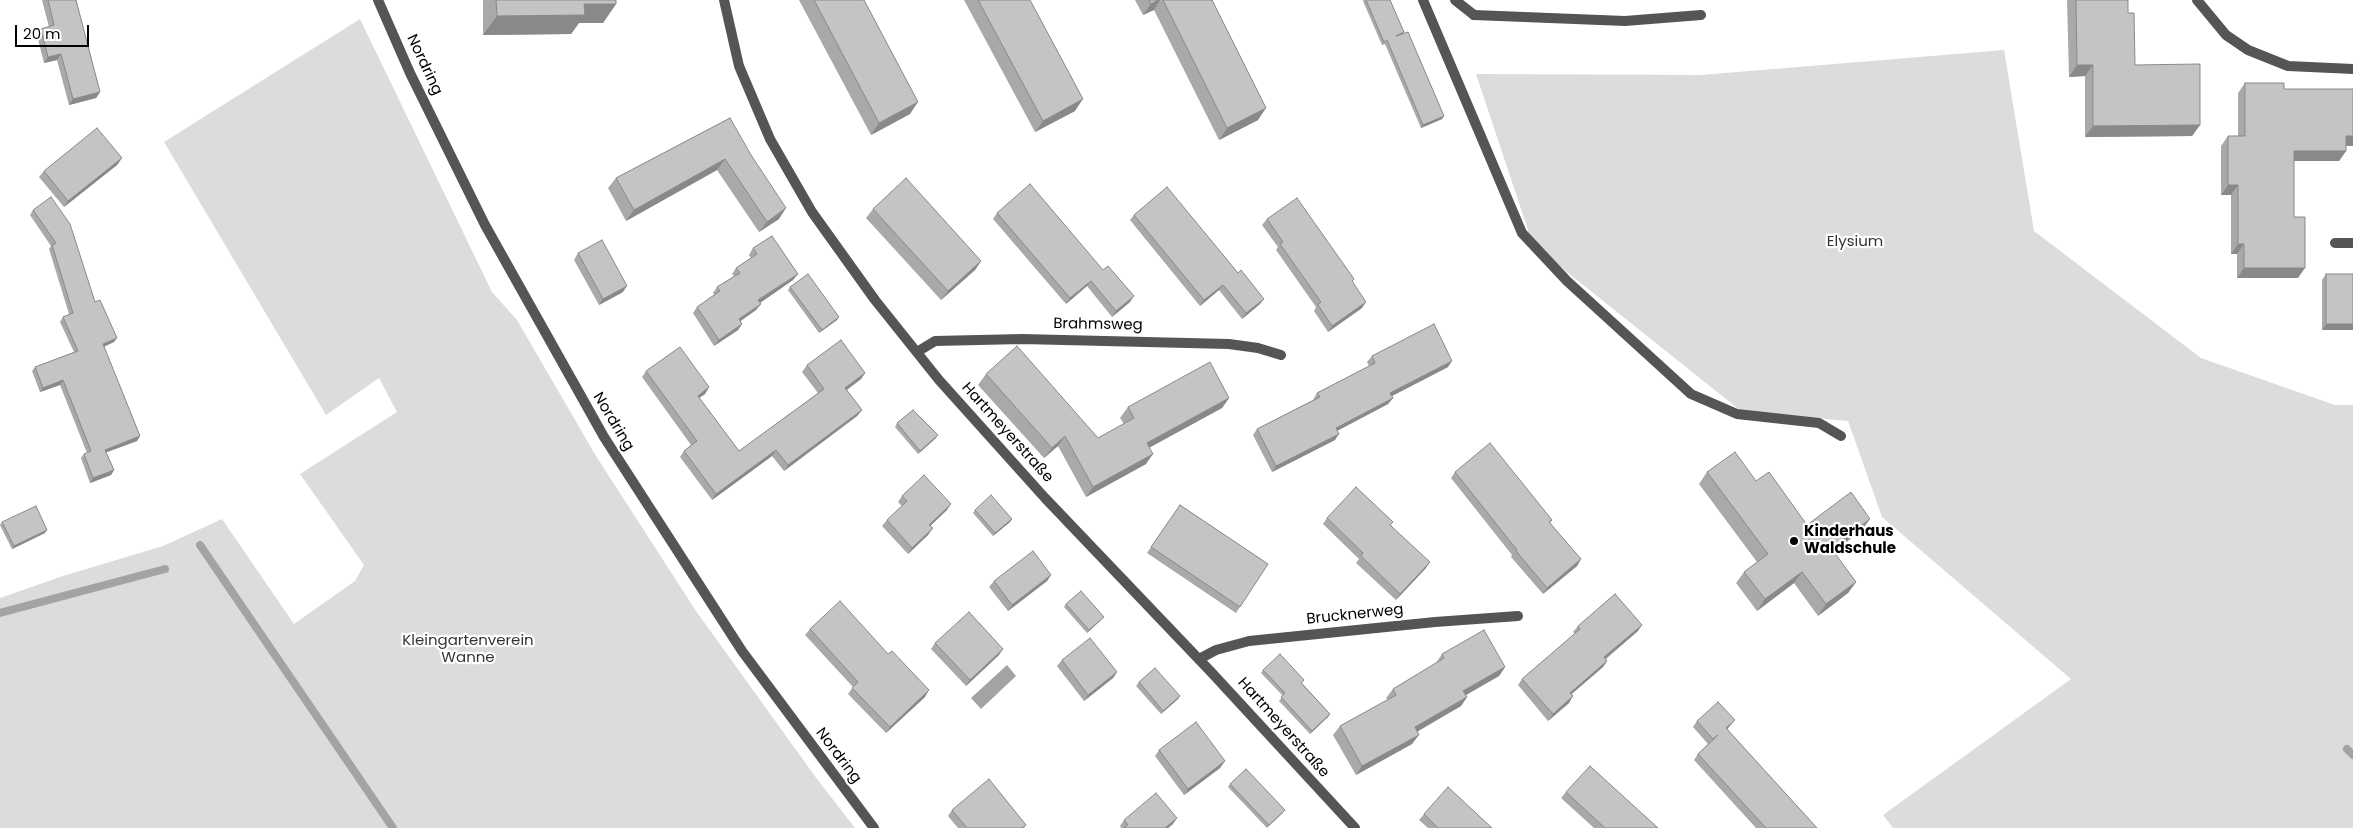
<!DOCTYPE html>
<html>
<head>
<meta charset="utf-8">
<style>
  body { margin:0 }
  #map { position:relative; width:2353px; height:828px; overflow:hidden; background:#fff; font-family:Poppins,sans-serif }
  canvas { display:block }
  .scale { position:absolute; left:15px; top:25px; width:74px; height:22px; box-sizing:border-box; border:2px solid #000; border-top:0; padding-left:6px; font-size:15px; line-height:18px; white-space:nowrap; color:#000; -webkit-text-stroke:4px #fff; paint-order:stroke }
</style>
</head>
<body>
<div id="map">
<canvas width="2353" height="828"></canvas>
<div class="scale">20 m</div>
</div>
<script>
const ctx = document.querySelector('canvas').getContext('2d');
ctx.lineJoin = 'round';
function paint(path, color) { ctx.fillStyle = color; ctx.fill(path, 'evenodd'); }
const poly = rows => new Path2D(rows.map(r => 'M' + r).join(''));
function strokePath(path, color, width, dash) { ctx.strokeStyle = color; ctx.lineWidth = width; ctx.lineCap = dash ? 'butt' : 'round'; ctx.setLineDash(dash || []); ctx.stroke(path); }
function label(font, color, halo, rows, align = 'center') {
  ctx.font = font + ' Poppins,sans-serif'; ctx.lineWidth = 4.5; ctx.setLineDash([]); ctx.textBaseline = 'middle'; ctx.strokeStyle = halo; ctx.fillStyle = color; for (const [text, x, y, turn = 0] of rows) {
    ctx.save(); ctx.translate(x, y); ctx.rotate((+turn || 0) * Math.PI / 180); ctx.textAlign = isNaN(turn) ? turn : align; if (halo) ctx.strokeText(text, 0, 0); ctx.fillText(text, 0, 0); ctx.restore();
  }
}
paint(poly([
  [360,19,492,292,517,320,596,456,696,611,817,779,855,828,0,828,0,598,63,576,163,546,222,519,294,624,355,581,364,565,300,474,397,412,379,378,326,415,164,142],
  [2004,50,2034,231,2201,358,2335,405,2353,405,2353,828,1893,828,1883,815,2071,679,1882,517,1848,421,1741,411,1533,245,1476,74,1701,75]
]), '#dcdcdc');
paint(poly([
  [1007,665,1016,676,981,709,971,698]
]), '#a3a3a3');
strokePath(poly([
  [200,545,393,828],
  [0,613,165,569],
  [2347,749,2353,755]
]), '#a3a3a3', 8);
strokePath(poly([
  [1423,0,1522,233,1567,281,1691,394,1737,414,1819,423,1841,436],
  [1474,15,1625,21,1701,15]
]), '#555', 10);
strokePath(poly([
  [724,0,739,66,770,139,812,212,875,300,939,380,1045,498,1212,673,1355,828],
  [1455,0,1474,15],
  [2197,0,2226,35,2248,50,2288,66,2353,69],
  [2335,243,2353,243],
  [917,352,935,341,1022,339,1229,344,1258,348,1281,355],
  [1199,659,1216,650,1249,641,1435,622,1518,616]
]), '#555', 10);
strokePath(poly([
  [378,0,410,73,485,225,604,437,742,651,874,828]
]), '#555', 10);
paint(poly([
  [42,0,76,0,100,92,96,98,69,105,57,60,44,63,37,35,41,29,49,27],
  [483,0,616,0,616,4,603,23,579,23,571,34,483,35],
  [799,0,864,0,910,114,871,135],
  [964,0,1030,0,1075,111,1035,132],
  [1135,0,1212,0,1258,120,1219,140,1154,10,1143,15],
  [1364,0,1390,0,1403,33,1444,116,1442,119,1421,128,1385,44,1382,45,1363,1],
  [2067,0,2128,0,2128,13,2135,65,2200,125,2192,136,2085,137,2085,76,2069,77],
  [2245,83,2284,89,2353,146,2346,146,2346,151,2339,161,2294,161,2294,217,2298,278,2237,278,2237,254,2231,254,2231,195,2221,195,2221,146,2228,136,2238,136,2238,93],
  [730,118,779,219,759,232,717,170,626,221,608,188,616,178],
  [122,158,117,165,64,207,39,177,44,171],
  [51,197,95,302,114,342,104,347,140,436,137,441,106,452,114,470,111,475,90,483,81,458,84,454,87,453,60,385,40,392,32,371,35,367,74,352,60,322,63,317,69,314,49,249,51,246,30,215,33,210],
  [873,209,981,261,975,270,941,300,866,218],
  [997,213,1130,302,1112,317,1087,286,1066,304,993,219],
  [1134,215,1260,304,1242,319,1219,290,1200,306,1130,220],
  [1267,219,1352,282,1362,308,1328,332,1314,311,1316,307,1276,250,1278,247,1262,225],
  [753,248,793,280,760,303,756,310,740,321,742,324,738,330,714,346,693,313,697,307,714,295,713,293,717,287,734,276,732,274,736,268,751,258,749,255],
  [578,253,623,292,599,305,574,260],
  [2326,274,2353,330,2322,330,2322,280],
  [790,287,837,320,819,333,788,290],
  [1372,356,1448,367,1392,396,1393,398,1388,404,1337,431,1335,440,1272,472,1253,435,1257,429,1313,400,1317,393,1369,366,1367,362],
  [807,365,865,373,861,379,847,390,862,410,857,416,784,471,772,456,712,500,680,457,684,451,691,445,642,377,646,371,709,387,705,394,699,398,739,451,818,393,802,372],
  [986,374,1098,438,1124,424,1120,418,1128,407,1229,398,1222,408,1149,448,1146,464,1086,497,1058,446,1044,458,978,385],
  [897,423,936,438,918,454,895,427],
  [1455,472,1552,520,1550,523,1581,559,1577,566,1543,594,1511,557,1512,555,1451,478],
  [1707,472,1756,481,1807,525,1862,530,1833,552,1856,582,1848,593,1818,616,1794,583,1757,611,1736,583,1744,572,1757,562,1699,484],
  [902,496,947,510,930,526,928,535,908,554,882,526,887,520,902,506,898,502],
  [1180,505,1268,564,1236,613,1147,553],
  [975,510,1012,519,1010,522,993,536,973,513],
  [1327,518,1391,525,1426,568,1396,600,1356,563,1359,559,1323,524],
  [2,522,45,533,12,549,0,525],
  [1051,575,1047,581,1008,611,989,587,994,581],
  [1066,604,1101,620,1087,633,1064,607],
  [1578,626,1638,631,1606,659,1607,661,1603,667,1571,694,1569,703,1548,721,1518,685,1522,679,1575,634,1573,632],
  [810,629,925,697,886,733,848,694,853,687,805,635],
  [935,643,999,655,966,686,931,649],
  [1442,654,1505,667,1499,676,1466,695,1467,697,1461,706,1417,732,1412,744,1356,775,1333,735,1340,726,1388,700,1386,698,1393,689,1436,663],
  [1062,660,1117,672,1113,678,1084,701,1057,666],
  [1263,670,1302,683,1330,714,1328,717,1310,734,1279,701,1283,696,1261,673],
  [1139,682,1180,696,1178,699,1161,714,1136,686],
  [1697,721,1730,726,1727,729,1817,828,1756,828,1694,760,1698,754,1708,744,1693,727],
  [1159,750,1225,761,1220,768,1184,795,1155,756],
  [1230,784,1283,813,1267,828,1228,787],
  [1566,792,1658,828,1594,828,1561,798],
  [952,810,1026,825,1024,828,958,828,948,816],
  [1424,814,1492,828,1428,828,1419,820],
  [1124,820,1173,824,1168,828,1121,828,1120,826]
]), '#a9a9a9');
paint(poly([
  [1158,0,1160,0,1154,10,1143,15,1151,4],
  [584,4,616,4,603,23,579,23,571,34,483,35,497,16],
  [61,54,57,60,44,63,48,57],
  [2077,65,2093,65,2085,76,2069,77],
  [100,92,96,98,69,105,73,99],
  [1083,99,1075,111,1035,132,1043,121],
  [918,102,910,114,871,135,879,123],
  [1266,108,1258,120,1219,140,1227,128],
  [1444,116,1442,119,1421,128,1423,125],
  [2200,125,2192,136,2085,137,2093,126],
  [2346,136,2353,136,2353,146,2339,146],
  [2294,151,2346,151,2339,161,2287,161],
  [122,158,117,165,64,207,68,201],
  [725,159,717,170,626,221,634,210],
  [2228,185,2238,185,2231,195,2221,195],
  [786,208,779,219,759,232,767,222],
  [2238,244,2244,244,2237,254,2231,254],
  [981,261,975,270,941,300,948,291],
  [2244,268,2305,268,2298,278,2237,278],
  [798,274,793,280,754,307,758,300],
  [1091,281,1087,286,1066,304,1070,298],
  [1223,285,1219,290,1200,306,1204,300],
  [627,286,623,292,599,305,603,299],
  [1134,296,1130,302,1112,317,1116,311],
  [1264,299,1260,304,1242,319,1246,313],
  [1366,302,1362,308,1328,332,1332,326],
  [761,304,756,310,735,325,739,319],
  [839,317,837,320,819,333,822,330],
  [742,324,738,330,714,346,719,340],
  [2326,324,2353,324,2353,330,2322,330],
  [117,338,114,342,100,348,103,344],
  [1452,361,1448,367,1386,399,1390,393],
  [865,373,861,379,841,394,845,388],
  [63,380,60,385,40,392,43,388],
  [709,387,705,394,693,402,698,396],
  [1229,398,1222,408,1139,453,1147,443],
  [1393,398,1388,404,1331,434,1336,428],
  [862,410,857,416,784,471,788,465],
  [1339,434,1335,440,1272,472,1276,466],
  [938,435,936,438,918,454,920,451],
  [140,436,137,441,102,454,105,450],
  [1065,436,1058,446,1044,458,1052,448],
  [776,450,772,456,712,500,716,494],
  [1153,454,1146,464,1086,497,1093,487],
  [114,470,111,475,90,483,93,478],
  [951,504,947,510,925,531,929,525],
  [1012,519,1010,522,993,536,995,533],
  [1870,519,1862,530,1822,560,1831,548],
  [933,528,928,535,908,554,912,548],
  [47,530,45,533,12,549,14,546],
  [1581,559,1577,566,1543,594,1547,588],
  [1430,562,1426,568,1396,600,1400,594],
  [1802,572,1794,583,1757,611,1765,599],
  [1051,575,1047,581,1008,611,1012,605],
  [1856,582,1848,593,1818,616,1826,604],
  [1104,617,1101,620,1087,633,1089,630],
  [1642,625,1638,631,1600,663,1604,657],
  [1003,649,999,655,966,686,970,680],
  [1607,661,1603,667,1566,699,1570,693],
  [1505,667,1499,676,1457,700,1463,691],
  [1117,672,1113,678,1084,701,1088,695],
  [929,690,925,697,886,733,890,727],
  [1180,696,1178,699,1161,714,1163,711],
  [1573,696,1569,703,1548,721,1553,714],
  [1467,697,1461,706,1409,736,1415,727],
  [1330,714,1328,717,1310,734,1312,731],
  [1735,720,1730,726,1722,734,1726,728],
  [1419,735,1412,744,1356,775,1362,766],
  [1225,761,1220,768,1184,795,1188,789],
  [1177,818,1173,824,1168,828,1165,828]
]), '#898989');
const building = poly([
  [48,0,76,0,100,92,73,99,61,54,48,57,41,29,54,25,48,0],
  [496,0,616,0,616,4,584,4,585,15,497,16,496,0],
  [814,0,864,0,918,102,879,123,814,0],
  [978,0,1030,0,1083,99,1043,121,978,0],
  [1149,0,1158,0,1151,4,1149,0],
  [1163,0,1212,0,1266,108,1227,128,1163,0],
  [1366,0,1390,0,1404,32,1396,36,1408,32,1444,116,1423,125,1387,40,1384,42,1366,0],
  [2076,0,2128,0,2128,13,2134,13,2135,65,2200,64,2200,125,2093,126,2093,65,2077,65,2076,0],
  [2245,83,2284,83,2284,89,2353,89,2353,136,2346,136,2346,151,2294,151,2294,217,2305,217,2305,268,2244,268,2244,244,2238,244,2238,185,2228,185,2228,136,2245,136,2245,83],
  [730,118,751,155,786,208,767,222,725,159,634,210,616,178,730,118],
  [97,128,122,158,68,201,44,171,97,128],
  [906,178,981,261,948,291,873,209,906,178],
  [1030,184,1103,270,1108,266,1134,296,1116,311,1091,281,1070,298,997,213,1030,184],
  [1167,187,1238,273,1241,270,1264,299,1246,313,1223,285,1204,300,1134,215,1167,187],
  [51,197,70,224,95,302,100,300,117,338,103,344,140,436,105,450,114,470,93,478,84,454,91,451,63,380,43,388,35,367,78,351,63,317,73,313,52,245,56,243,33,210,51,197],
  [1297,198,1354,279,1352,281,1366,302,1332,326,1318,305,1321,302,1280,244,1283,242,1267,219,1297,198],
  [772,236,798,274,758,300,761,304,739,319,742,324,719,340,697,307,720,291,717,287,740,273,736,268,757,254,753,248,772,236],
  [602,240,627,286,603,299,578,253,602,240],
  [808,274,839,317,822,330,790,287,808,274],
  [2326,274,2353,274,2353,324,2326,324,2326,274],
  [1434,324,1452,361,1390,393,1393,398,1336,428,1339,434,1276,466,1257,429,1320,397,1317,393,1375,363,1372,356,1434,324],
  [841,340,865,373,845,388,862,410,788,465,776,450,716,494,684,451,697,441,646,371,680,347,709,387,698,396,739,451,824,389,807,365,841,340],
  [1017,346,1098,438,1134,418,1128,407,1210,362,1229,398,1147,443,1153,454,1093,487,1065,436,1052,448,986,374,1017,346],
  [913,410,938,435,920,451,897,423,913,410],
  [1490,443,1552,520,1549,522,1581,559,1547,588,1516,551,1517,550,1455,472,1490,443],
  [1735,452,1756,481,1769,472,1807,525,1851,492,1870,519,1831,548,1856,582,1826,604,1802,572,1765,599,1744,572,1768,554,1707,472,1735,452],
  [924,475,951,504,929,525,933,528,912,548,887,520,907,501,902,496,924,475],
  [1356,487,1393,522,1390,525,1430,562,1400,594,1361,556,1363,553,1327,518,1356,487],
  [991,495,1012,519,995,533,975,510,991,495],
  [1180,505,1268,564,1240,607,1151,547,1180,505],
  [36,506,47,530,14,546,2,522,36,506],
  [1033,551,1051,575,1012,605,994,581,1033,551],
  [1081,591,1104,617,1089,630,1066,604,1081,591],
  [1615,594,1642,625,1604,657,1607,661,1570,693,1573,696,1553,714,1522,679,1580,629,1578,626,1615,594],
  [840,601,888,654,892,651,929,690,890,727,852,688,858,682,810,629,840,601],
  [969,612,1003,649,970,680,935,643,969,612],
  [1484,630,1505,667,1463,691,1467,697,1415,727,1419,735,1362,766,1340,726,1396,695,1393,689,1444,658,1442,654,1484,630],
  [1090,638,1117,672,1088,695,1062,660,1090,638],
  [1280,654,1304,680,1301,683,1330,714,1312,731,1281,697,1285,693,1263,670,1280,654],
  [1155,668,1180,696,1163,711,1139,682,1155,668],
  [1718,702,1735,720,1726,728,1817,828,1766,828,1698,754,1718,735,1713,739,1697,721,1718,702],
  [1196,722,1225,761,1188,789,1159,750,1196,722],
  [1590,766,1658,828,1605,828,1566,792,1590,766],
  [1246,769,1285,810,1269,825,1230,784,1246,769],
  [989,779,1026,825,1022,828,967,828,952,810,989,779],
  [1448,787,1492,828,1438,828,1424,814,1448,787],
  [1156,793,1177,818,1165,828,1124,828,1128,825,1124,820,1156,793]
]);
paint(building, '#c4c4c4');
strokePath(building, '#898989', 1);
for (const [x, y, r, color] of [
  [1794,541,5,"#000"]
]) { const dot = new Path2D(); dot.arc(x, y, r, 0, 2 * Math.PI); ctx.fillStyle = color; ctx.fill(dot); strokePath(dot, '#fff', 2); }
label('15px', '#000', '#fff', [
  ["Nordring",424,65,65],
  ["Brahmsweg",1098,325,1],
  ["Nordring",613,422,59],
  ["Hartmeyerstraße",1007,433,48],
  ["Brucknerweg",1355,615,-6],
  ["Hartmeyerstraße",1283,728,48],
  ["Nordring",838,756,53]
]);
label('15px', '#333', '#fff', [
  ["Elysium",1855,242],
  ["Kleingartenverein",468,641],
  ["Wanne",468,658]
]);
label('bold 15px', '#000', '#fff', [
  ["Kinderhaus",1804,532],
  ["Waldschule",1804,549]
], 'left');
</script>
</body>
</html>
